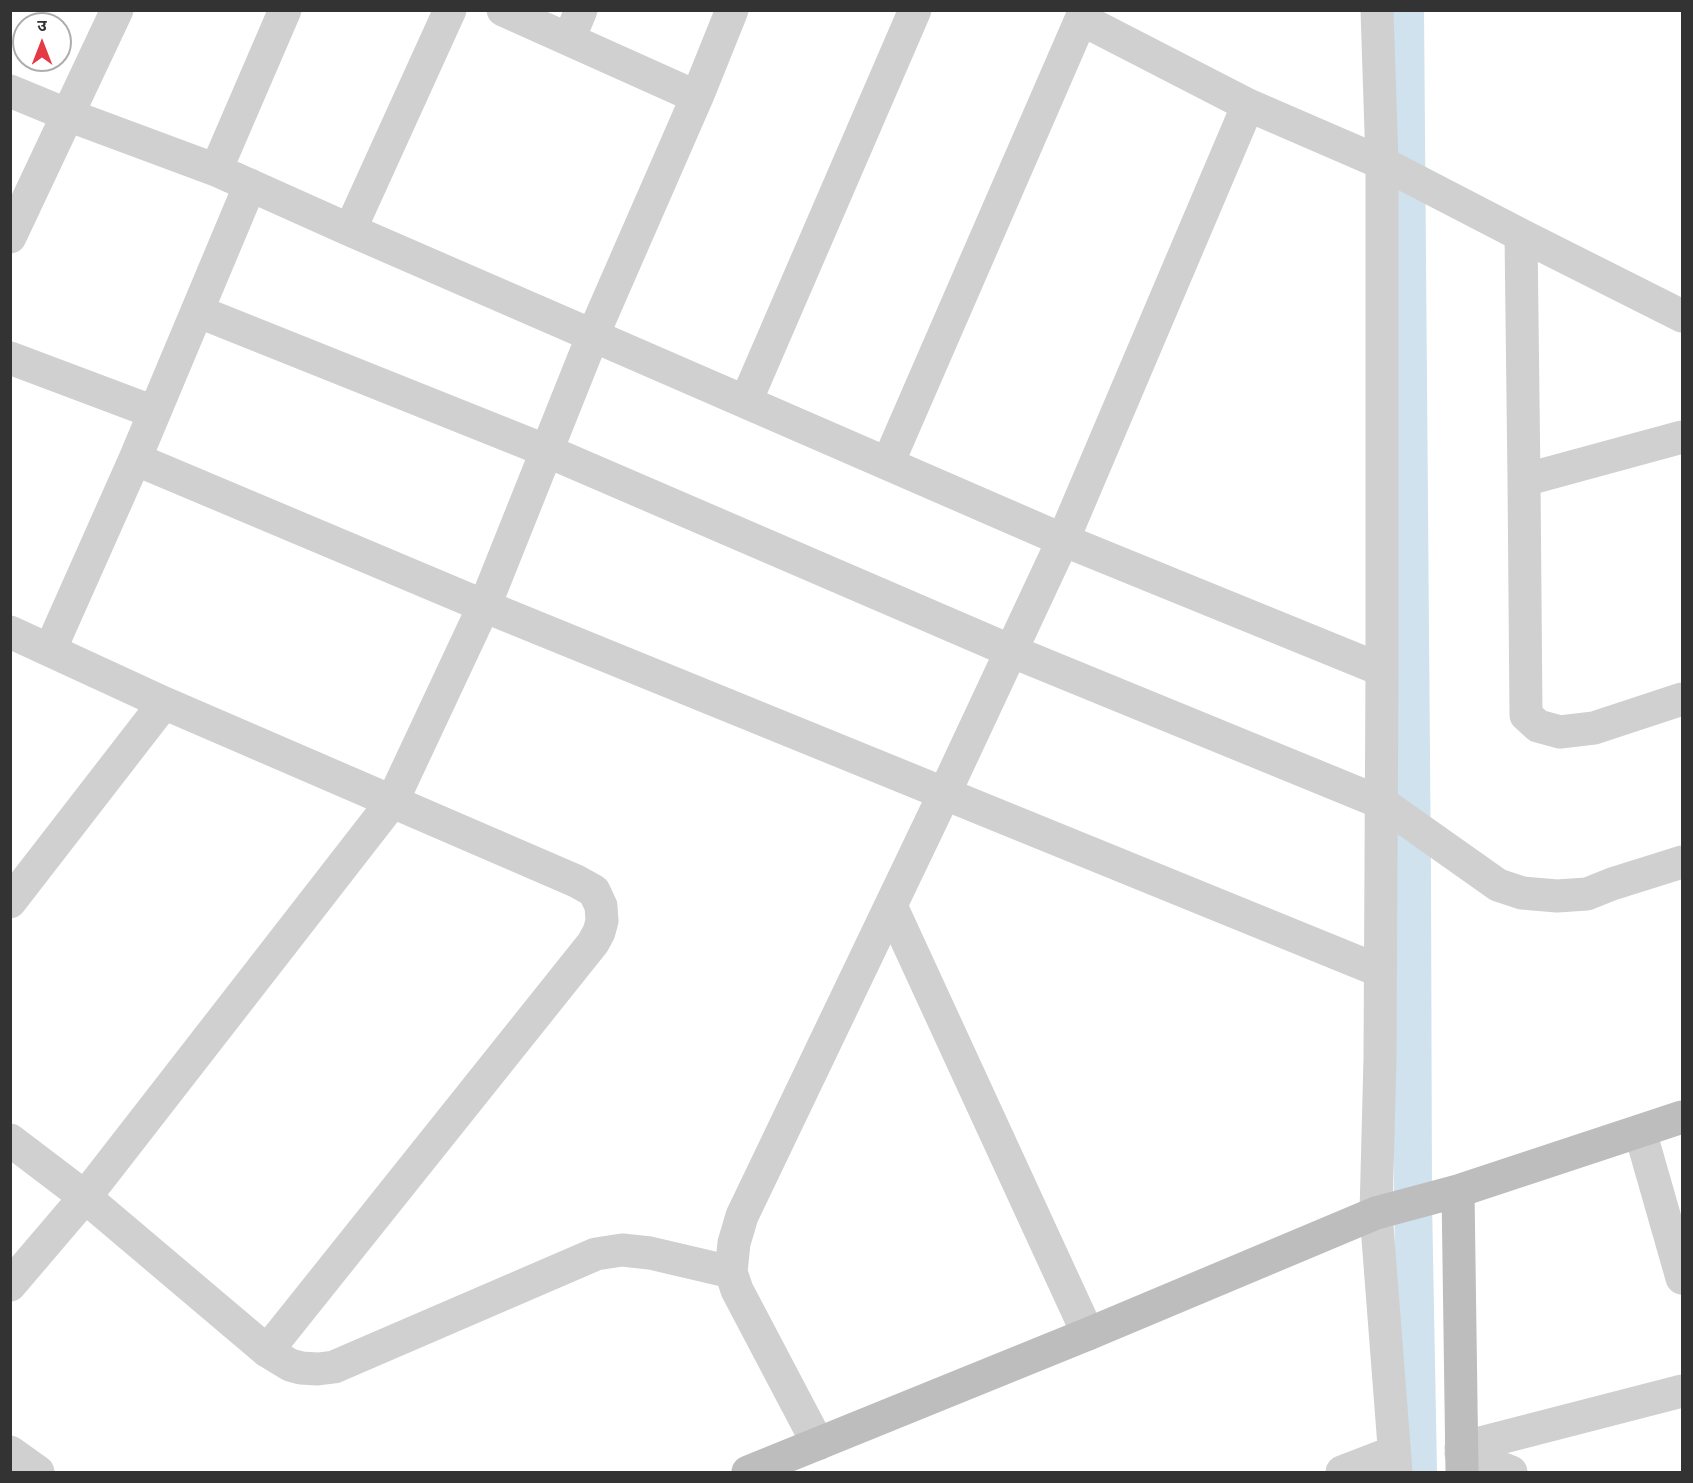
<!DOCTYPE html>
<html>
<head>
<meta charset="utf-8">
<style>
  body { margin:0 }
  #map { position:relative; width:1693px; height:1483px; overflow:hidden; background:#fff; font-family:"Public Sans","Noto Sans Devanagari",sans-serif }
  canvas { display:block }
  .frame { position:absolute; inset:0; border:12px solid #333; pointer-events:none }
  .north { position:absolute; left:12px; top:12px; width:60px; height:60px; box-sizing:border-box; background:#fff; border:2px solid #adadad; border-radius:50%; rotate:0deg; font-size:16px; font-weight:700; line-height:24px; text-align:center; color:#333 }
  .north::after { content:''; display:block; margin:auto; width:21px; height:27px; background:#e63946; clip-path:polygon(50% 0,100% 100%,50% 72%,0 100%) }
</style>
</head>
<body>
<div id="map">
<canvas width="1693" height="1483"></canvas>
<div class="frame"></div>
<div class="north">उ</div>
</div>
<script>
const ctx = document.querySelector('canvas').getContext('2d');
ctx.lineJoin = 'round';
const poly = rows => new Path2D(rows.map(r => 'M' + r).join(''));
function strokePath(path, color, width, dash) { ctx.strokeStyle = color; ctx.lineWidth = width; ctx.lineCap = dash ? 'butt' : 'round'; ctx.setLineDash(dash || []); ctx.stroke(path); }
strokePath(poly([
  [1405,10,1412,880,1413,1201,1418,1472]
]), '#cfe2ee', 38);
strokePath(poly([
  [503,10,697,97],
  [1377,10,1382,163,1382,670,1380,1058,1376,1213,1396,1472],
  [1081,19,1248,105],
  [569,39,581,10],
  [10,91,68,115,216,170,350,230,1063,540,1382,670],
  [216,170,285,10],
  [350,230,450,10],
  [10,237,117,10],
  [197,311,547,451,1011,651,1382,803,1498,885,1522,893,1557,896,1587,894,1612,884,1682,862],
  [1682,316,1521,235,1524,480,1682,437],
  [10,358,151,411,155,411],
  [746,401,915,10],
  [135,459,484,606,1380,971],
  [888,463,1085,10],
  [1524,480,1526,715,1538,726,1560,732,1594,728,1682,699],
  [10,632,164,703,576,881,594,891,601,906,602,921,599,932,593,943,267,1351],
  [50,650,135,459,250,185],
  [10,902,164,703],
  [891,906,1088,1334],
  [1640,1131,1682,1278],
  [10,1140,85,1197,267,1351,290,1365,301,1368,318,1369,334,1367,596,1254,622,1250,650,1253,731,1272],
  [10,1285,85,1197,392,802,489,595,593,335,697,97,732,10],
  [818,1444,737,1290,731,1272,734,1243,742,1216,947,788,1063,540,1248,105,1382,163,1521,235],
  [1461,1448,1682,1391],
  [10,1452,38,1472],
  [1461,1453,1511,1472],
  [1342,1472,1394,1452]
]), '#d0d0d0', 33);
strokePath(poly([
  [1458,1191,1462,1472],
  [748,1472,1088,1334,1376,1213,1458,1191,1682,1117]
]), '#bdbdbd', 33);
</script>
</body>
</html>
